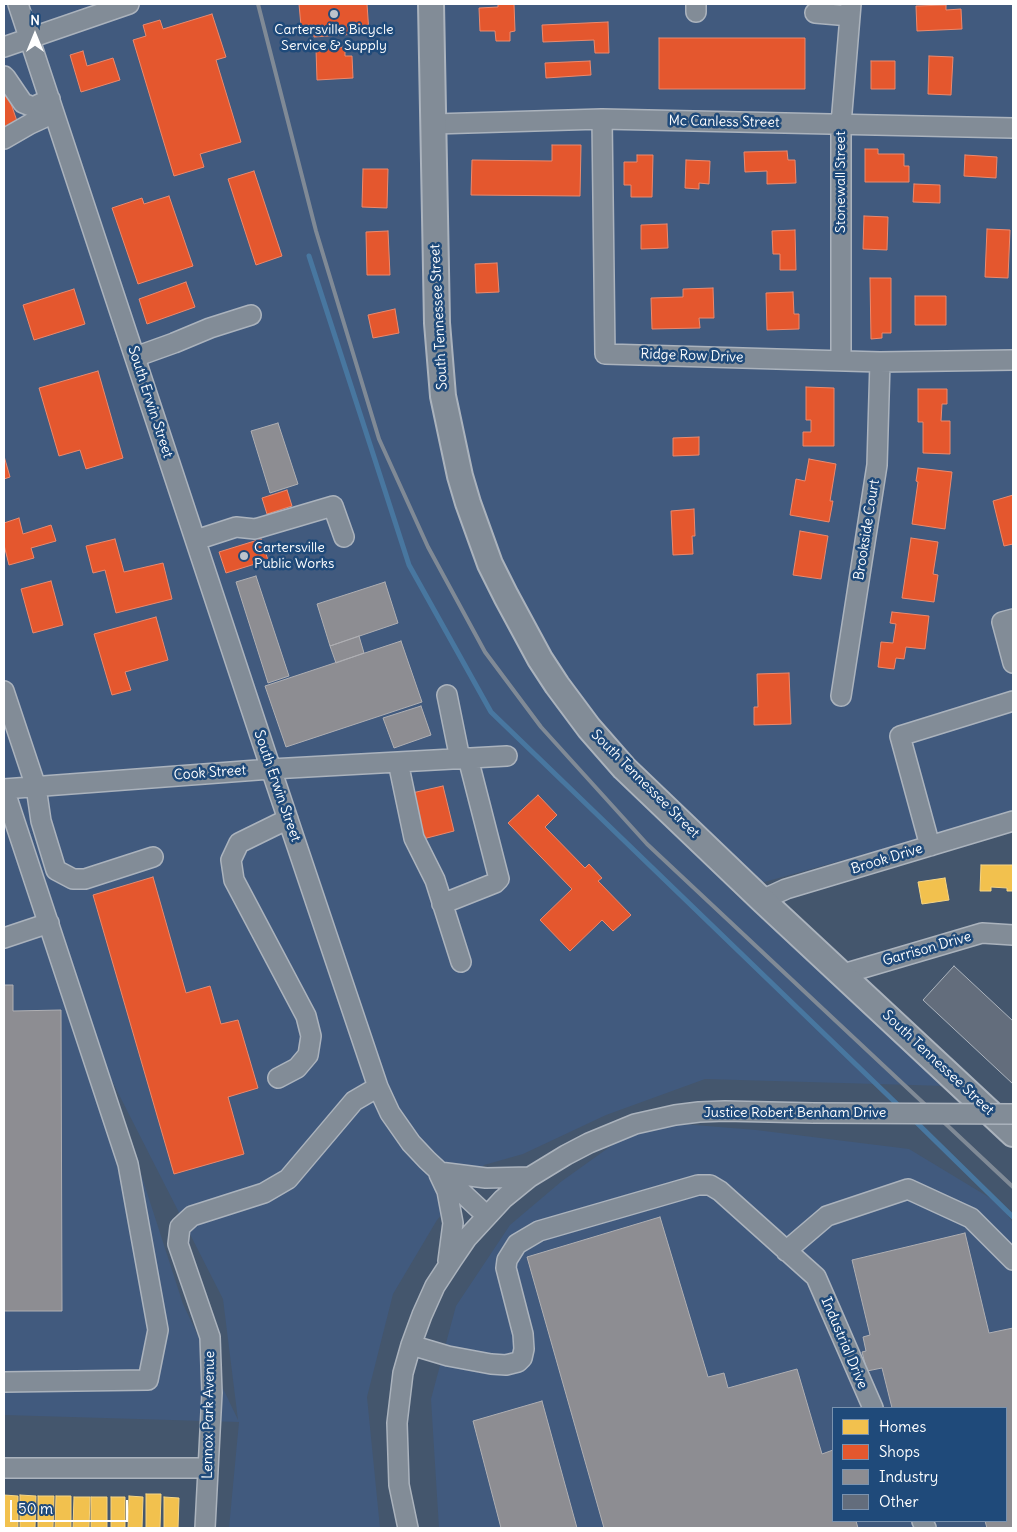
<!DOCTYPE html>
<html>
<head>
<meta charset="utf-8">
<style>
  body { margin:0 }
  #map { position:relative; width:1017px; height:1532px; overflow:hidden; background:#44566d; font-family:Delius,sans-serif }
  canvas { display:block }
  .frame { position:absolute; inset:0; border:5px solid #fff; pointer-events:none }
  .legend { position:absolute; left:832px; top:1407px; width:175px; height:115px; box-sizing:border-box; background:#1f4a7a; border:1px solid #7992af; margin:0; padding:6px 9px; list-style:none; font-size:15px; color:#fff }
  .legend li { display:flex; align-items:center; gap:10px; height:25px }
  .legend b { width:25px; border:1px solid #7992af }
  .north { position:absolute; left:10px; top:10px; width:50px; height:50px; -webkit-text-stroke:4px #1f4a7a; paint-order:stroke; rotate:0deg; font-size:14px; font-weight:700; line-height:20px; text-align:center; color:#fff }
  .north::after { content:''; display:block; margin:auto; width:18px; height:22px; background:#fff; clip-path:polygon(50% 0,100% 100%,50% 72%,0 100%) }
  .scale { position:absolute; left:10px; top:1500px; width:118px; height:22px; box-sizing:border-box; border:2px solid #fff; border-top:0; padding-left:6px; font-size:15px; line-height:18px; white-space:nowrap; color:#fff; -webkit-text-stroke:4px #1f4a7a; paint-order:stroke }
</style>
</head>
<body>
<div id="map">
<canvas width="1017" height="1532"></canvas>
<div class="frame"></div>
<ul class="legend">
<li><b style="height:14px;background:#f2c14e"></b>Homes</li>
<li><b style="height:14px;background:#e4572e"></b>Shops</li>
<li><b style="height:14px;background:#8d8d92"></b>Industry</li>
<li><b style="height:14px;background:#636d7c"></b>Other</li>
</ul>
<div class="north">N</div>
<div class="scale">50 m</div>
</div>
<script>
const ctx = document.querySelector('canvas').getContext('2d');
ctx.lineJoin = 'round';
function paint(path, color) { ctx.fillStyle = color; ctx.fill(path, 'evenodd'); }
const poly = rows => new Path2D(rows.map(r => 'M' + r).join(''));
function strokePath(path, color, width, dash) { ctx.strokeStyle = color; ctx.lineWidth = width; ctx.lineCap = dash ? 'butt' : 'round'; ctx.setLineDash(dash || []); ctx.stroke(path); }
function label(font, color, halo, rows, align = 'center') {
  ctx.font = font + ' Delius,sans-serif'; ctx.lineWidth = 5; ctx.setLineDash([]); ctx.textBaseline = 'middle'; ctx.strokeStyle = halo; ctx.fillStyle = color; for (const [text, x, y, turn = 0] of rows) {
    ctx.save(); ctx.translate(x, y); ctx.rotate((+turn || 0) * Math.PI / 180); ctx.textAlign = isNaN(turn) ? turn : align; if (halo) ctx.strokeText(text, 0, 0); ctx.fillText(text, 0, 0); ctx.restore();
  }
}
paint(poly([
  [4,4,1013,4,1013,813,732,891,946,1086,705,1079,606,1115,523,1154,484,1165,437,1220,393,1294,367,1397,380,1528,229,1528,239,1422,4,1415],
  [109,1075,223,1299,238,1420,183,1304],
  [646,1121,756,1130,909,1149,1000,1204,1013,1223,1013,1528,439,1528,431,1399,456,1306,510,1225,562,1181],
  [833,1408,1006,1408,1006,1521,833,1521]
]), '#415a7e');
const homes = poly([
  [981,865,1013,865,1013,891,1007,891,1007,888,991,887,991,891,980,891,981,865],
  [945,878,949,900,922,904,918,882,945,878],
  [146,1494,161,1494,160,1528,146,1528,146,1494],
  [4,1495,18,1496,18,1528,4,1528,4,1495],
  [20,1495,36,1496,35,1528,20,1528,20,1495],
  [38,1496,54,1496,53,1528,38,1528,38,1496],
  [56,1496,71,1496,71,1528,55,1528,56,1496],
  [129,1496,143,1497,142,1528,128,1528,129,1496],
  [74,1497,90,1497,89,1528,73,1528,74,1497],
  [91,1497,107,1497,107,1528,91,1528,91,1497],
  [111,1497,125,1497,125,1528,111,1528,111,1497],
  [164,1497,179,1498,178,1528,164,1528,164,1497]
]);
paint(homes, '#f2c14e');
strokePath(homes, '#f6d483', 1);
const shops = poly([
  [299,4,367,4,369,33,314,37,313,25,301,26,299,4],
  [498,4,514,4,515,31,510,32,510,41,496,41,495,31,480,31,479,8,498,7,498,4],
  [946,5,946,10,961,9,962,29,917,31,916,6,946,5],
  [212,14,226,57,216,60,241,142,200,154,204,167,174,176,133,40,146,36,143,25,160,20,163,29,212,14],
  [608,22,609,53,595,53,594,40,543,42,542,25,608,22],
  [659,38,805,38,805,89,659,89,659,38],
  [345,47,345,56,352,56,353,78,317,80,316,49,345,47],
  [83,51,87,66,113,58,120,80,81,92,70,55,83,51],
  [929,56,953,57,951,95,928,94,929,56],
  [590,61,591,75,546,78,545,63,590,61],
  [871,61,895,61,895,89,871,89,871,61],
  [4,83,19,127,4,132,4,83],
  [552,145,581,145,580,196,471,195,472,160,552,161,552,145],
  [865,149,878,149,878,154,904,154,904,166,909,166,909,182,865,182,865,149],
  [787,151,788,160,795,160,796,183,767,184,767,171,745,172,744,152,787,151],
  [637,155,653,155,652,197,631,197,631,185,624,185,624,162,637,162,637,155],
  [965,155,997,157,996,178,964,176,965,155],
  [686,160,710,161,709,184,699,183,699,189,685,188,686,160],
  [363,169,388,169,387,208,362,207,363,169],
  [254,171,282,256,256,265,228,179,254,171],
  [914,184,940,185,940,203,913,202,914,184],
  [169,196,193,266,138,284,112,208,142,198,144,204,169,196],
  [864,216,888,217,887,250,863,249,864,216],
  [667,224,668,248,641,249,641,225,667,224],
  [987,229,1010,230,1008,278,985,277,987,229],
  [795,230,796,270,780,270,780,254,773,254,772,231,795,230],
  [388,231,390,275,367,275,366,232,388,231],
  [497,263,499,292,476,293,475,264,497,263],
  [870,278,891,278,891,333,882,333,882,338,871,339,870,278],
  [186,282,195,307,147,324,139,299,186,282],
  [713,288,714,318,699,318,700,328,652,329,651,298,683,297,683,289,713,288],
  [74,289,85,324,34,340,23,305,74,289],
  [793,292,794,314,799,314,799,329,767,330,766,293,793,292],
  [915,296,946,296,946,325,915,325,915,296],
  [395,309,399,333,373,338,368,315,395,309],
  [98,371,123,458,86,469,80,450,59,456,39,388,98,371],
  [806,387,834,388,834,446,803,446,803,432,811,432,811,420,806,420,806,387],
  [918,389,947,389,947,404,942,404,941,421,950,421,950,454,923,453,923,422,918,422,918,389],
  [699,437,699,455,673,456,673,438,699,437],
  [4,456,10,477,4,479,4,456],
  [809,459,836,464,830,501,833,501,829,522,790,515,796,479,805,481,809,459],
  [918,468,952,472,945,529,912,524,918,482,916,481,918,468],
  [287,490,292,506,267,514,262,498,287,490],
  [1013,495,1013,544,1004,546,993,501,1013,495],
  [694,509,695,536,692,536,693,554,673,555,671,511,694,509],
  [19,518,23,534,51,525,56,541,31,548,34,558,9,565,4,545,4,523,19,518],
  [800,531,828,536,821,579,793,575,800,531],
  [911,538,938,542,933,574,938,575,934,602,902,598,911,538],
  [115,539,124,572,163,563,172,599,116,613,105,570,93,573,86,546,115,539],
  [261,539,268,560,226,573,219,552,261,539],
  [51,581,63,625,33,633,21,589,51,581],
  [892,612,929,616,925,649,906,647,904,659,896,658,894,669,878,667,881,642,893,643,896,624,890,623,892,612],
  [156,617,168,660,125,672,131,690,112,695,94,634,156,617],
  [789,673,791,724,754,725,754,707,758,707,757,674,789,673],
  [443,786,454,831,423,839,412,793,443,786],
  [538,795,557,815,545,827,585,868,589,864,602,878,598,881,631,915,613,931,602,920,570,951,540,920,572,889,508,823,538,795],
  [153,877,186,993,210,986,221,1024,238,1020,258,1088,228,1097,244,1154,174,1174,93,895,153,877]
]);
paint(shops, '#e4572e');
strokePath(shops, '#ec896d', 1);
const industry = poly([
  [278,423,298,484,270,493,251,431,278,423],
  [256,576,289,676,268,683,236,582,256,576],
  [385,582,398,623,330,646,317,604,385,582],
  [359,636,364,653,336,663,330,646,359,636],
  [401,641,422,702,286,747,265,686,401,641],
  [421,706,431,735,394,748,383,718,421,706],
  [4,985,13,985,13,1011,61,1010,62,1311,4,1311,4,985],
  [660,1217,708,1377,724,1373,728,1388,797,1369,822,1454,833,1450,833,1521,856,1521,858,1528,604,1528,527,1257,660,1217],
  [965,1233,989,1333,1013,1328,1013,1528,987,1528,985,1521,1006,1521,1006,1408,892,1408,882,1368,867,1371,862,1352,866,1351,863,1337,870,1335,852,1260,965,1233],
  [542,1401,577,1528,501,1528,473,1421,542,1401]
]);
paint(industry, '#8d8d92');
strokePath(industry, '#afafb3', 1);
strokePath(poly([
  [309,256,409,565,491,712,900,1107],
  [912,1118,1013,1217]
]), '#4877a0', 5);
const building = poly([
  [954,966,1013,1021,1013,1084,923,1000,954,966]
]);
paint(building, '#636d7c');
strokePath(building, '#abb3bd', 1);
const minor = poly([
  [18,4,271,769,378,1087,390,1113,411,1143,427,1160,487,1216],
  [696,4,696,12],
  [815,13,850,16],
  [4,47,129,4],
  [4,76,6,78,23,103,33,107,50,99],
  [602,119,605,354,880,362,1013,360],
  [434,124,602,119,1013,128],
  [4,139,30,124,54,113],
  [135,357,174,343,210,328,251,315],
  [841,360,841,124,851,4],
  [196,540,236,527,255,529,333,506,344,537],
  [1013,619,1002,622,1013,663],
  [4,691,36,787,41,821,56,870,73,879,85,879,153,857],
  [447,695,460,759],
  [841,696,877,465,880,362],
  [398,762,414,838,435,880,461,962],
  [4,789,271,769,507,756],
  [930,846,900,736,1013,701],
  [762,900,786,889,1013,821],
  [442,904,495,883,499,879,468,758],
  [4,938,49,923],
  [843,974,982,933,1013,935],
  [278,1078,297,1068,308,1055,311,1036,306,1016,234,880,231,860,239,843,288,819],
  [439,1172,486,1178,530,1177],
  [439,1174,447,1191,453,1223,448,1261],
  [786,1251,827,1216,908,1189,971,1218,1013,1260],
  [411,1345,448,1356,491,1364,506,1365,518,1362,522,1358,524,1349,523,1334,506,1268,507,1260,517,1244,539,1231,698,1185,710,1185,720,1191,816,1277,873,1408],
  [4,1382,148,1380,158,1330,128,1164,4,789],
  [4,1468,208,1468],
  [922,1521,926,1528],
  [205,1528,212,1393,210,1337,178,1244,180,1227,192,1216,264,1193,288,1179,354,1101,378,1087],
  [408,1528,399,1485,397,1423,403,1373,411,1345,422,1315,435,1286,452,1260,467,1238,503,1199,530,1177,566,1155,589,1143,635,1124,675,1115,699,1112,725,1111,813,1113]
]);
const major = poly([
  [431,4,437,323,443,396,460,476,468,503,490,564,506,596,540,659,557,685,589,728,624,768,762,900,1013,1134]
]);
strokePath(minor, '#abb3bd', 22);
strokePath(major, '#abb3bd', 28);
strokePath(minor, '#828c97', 19);
strokePath(major, '#828c97', 24);
strokePath(poly([
  [258,4,316,231,379,439,428,547,485,652,541,727,647,844,1013,1187]
]), '#808a96', 4);
const minorBridge = poly([
  [813,1113,1013,1114]
]);
strokePath(minorBridge, '#abb3bd', 22, []);
strokePath(minorBridge, '#828c97', 19);
for (const [x, y, r, color] of [
  [334,14,5,"#bec4cc"],
  [244,556,5,"#bec4cc"]
]) { const dot = new Path2D(); dot.arc(x, y, r, 0, 2 * Math.PI); ctx.fillStyle = color; ctx.fill(dot); strokePath(dot, '#1f4a7a', 2); }
label('14px', '#fff', '#1f4a7a', [
  ["Cartersville Bicycle",334,30],
  ["Service & Supply",334,46],
  ["Cartersville",254,548,"left"],
  ["Public Works",254,564,"left"]
]);
label('14px', '#fff', '#1f4a7a', [
  ["Mc Canless Street",724,122,1],
  ["Stonewall Street",841,182,-90],
  ["South Tennessee Street",439,317,-93],
  ["Ridge Row Drive",692,356,2],
  ["South Erwin Street",150,402,72],
  ["Brookside Court",867,530,-81],
  ["Cook Street",210,773,-4],
  ["South Tennessee Street",645,784,45],
  ["South Erwin Street",277,786,71],
  ["Brook Drive",887,859,-17],
  ["Garrison Drive",927,949,-16],
  ["South Tennessee Street",938,1063,43],
  ["Justice Robert Benham Drive",795,1113],
  ["Industrial Drive",844,1343,67],
  ["Lennox Park Avenue",209,1415,-89]
]);
</script>
</body>
</html>
